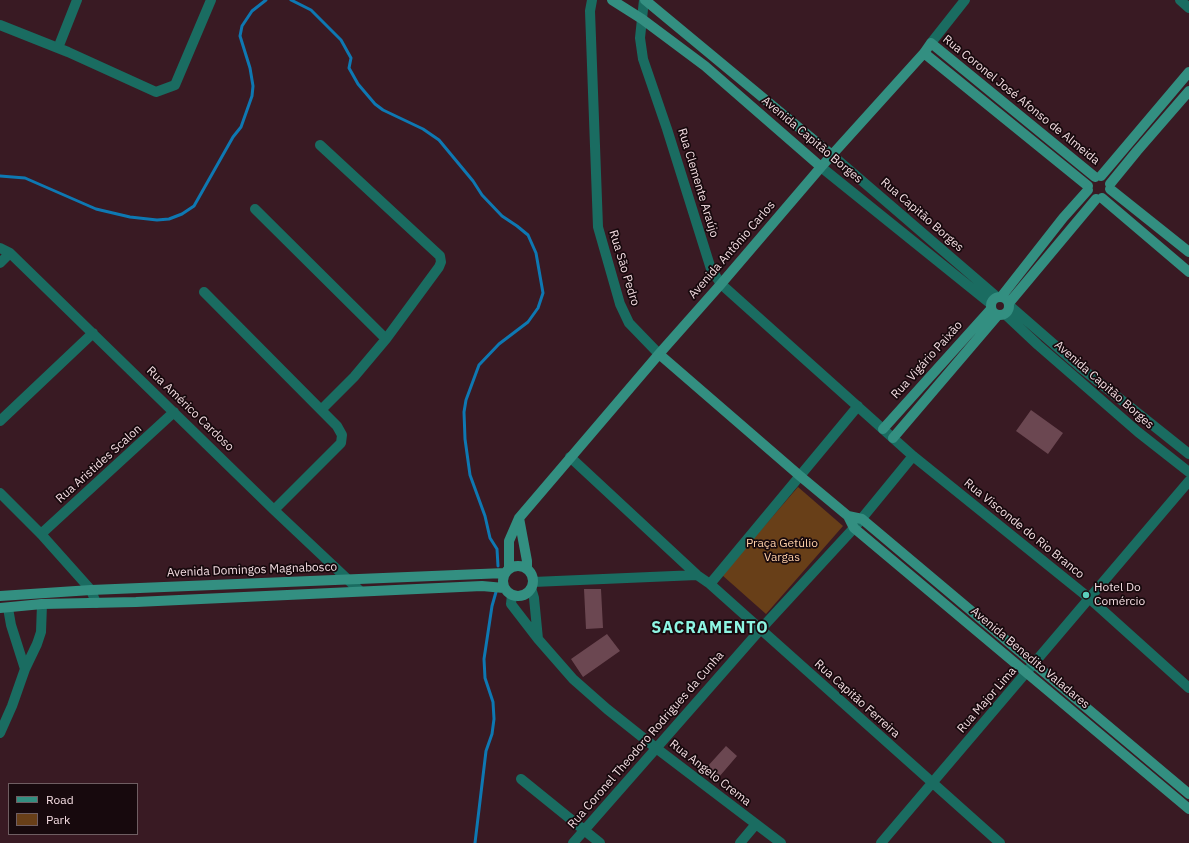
<!DOCTYPE html>
<html>
<head>
<meta charset="utf-8">
<style>
  body { margin:0 }
  #map { position:relative; width:1189px; height:843px; overflow:hidden; background:#391a23; font-family:"IBM Plex Sans",sans-serif }
  canvas { display:block }
  .legend { position:absolute; left:8px; top:783px; width:130px; height:52px; box-sizing:border-box; background:#17090d; border:1px solid #6f5e62; margin:0; padding:5px 7px; list-style:none; font-size:12px; color:#f4dde2 }
  .legend li { display:flex; align-items:center; gap:8px; height:20px }
  .legend b { width:20px; border:1px solid #6f5e62 }
</style>
</head>
<body>
<div id="map">
<canvas width="1189" height="843"></canvas>
<ul class="legend">
<li><b style="height:5px;background:#338f81"></b>Road</li>
<li><b style="height:11px;background:#683f18"></b>Park</li>
</ul>
</div>
<script>
const ctx = document.querySelector('canvas').getContext('2d');
ctx.lineJoin = 'round';
function paint(path, color) { ctx.fillStyle = color; ctx.fill(path, 'evenodd'); }
const poly = rows => new Path2D(rows.map(r => 'M' + r).join(''));
function strokePath(path, color, width, dash) { ctx.strokeStyle = color; ctx.lineWidth = width; ctx.lineCap = dash ? 'butt' : 'round'; ctx.setLineDash(dash || []); ctx.stroke(path); }
function label(font, color, halo, rows, align = 'center') {
  ctx.font = font + ' "IBM Plex Sans",sans-serif'; ctx.lineWidth = 3.5; ctx.setLineDash([]); ctx.textBaseline = 'middle'; ctx.strokeStyle = halo; ctx.fillStyle = color; for (const [text, x, y, turn = 0] of rows) {
    ctx.save(); ctx.translate(x, y); ctx.rotate((+turn || 0) * Math.PI / 180); ctx.textAlign = isNaN(turn) ? turn : align; if (halo) ctx.strokeText(text, 0, 0); ctx.fillText(text, 0, 0); ctx.restore();
  }
}
paint(poly([
  [798,487,843,526,766,614,722,575]
]), '#683f18');
strokePath(poly([
  [291,0,311,10,341,40,351,58,349,68,358,84,375,104,383,110,423,129,439,140,473,181,482,195,502,216,517,226,528,235,536,253,543,293,538,308,528,322,499,344,479,365,466,400,464,412,465,439,470,475,485,516,490,538,497,549,498,566],
  [0,176,25,178,96,209,130,217,157,220,169,219,182,214,194,206,233,137,241,127,252,96,253,86,250,68,240,36,242,26,252,11,266,0],
  [475,843,486,751,492,734,494,719,493,702,485,678,484,659,492,606,496,592]
]), '#0e78b2', 3);
paint(poly([
  [1031,410,1063,433,1048,454,1016,431],
  [584,589,601,589,603,628,586,629],
  [607,634,620,651,583,677,571,659],
  [726,746,737,756,719,777,707,767]
]), '#6b4751');
strokePath(poly([
  [592,0,590,11,598,227,620,304,629,323,659,354],
  [644,0,640,38,643,59,667,129,711,269,721,284,913,456,1089,598,1189,688],
  [1180,0,1189,8],
  [0,25,68,52,156,92,175,85,211,0],
  [931,43,965,0],
  [58,48,77,0],
  [320,145,440,256,441,262,439,267,386,339,354,377,321,410],
  [832,155,997,297],
  [821,167,991,304],
  [255,209,386,339],
  [0,248,10,253,274,510,360,591],
  [0,263,10,253],
  [204,292,337,426,342,435,341,443,274,510],
  [1010,306,1080,367,1189,454],
  [1005,314,1038,345,1138,432,1189,472],
  [0,421,93,333],
  [570,457,697,575,710,584,1000,843],
  [0,493,41,534,91,590,96,603],
  [41,534,174,412],
  [533,582,697,575],
  [710,584,858,406],
  [531,588,534,598,538,639],
  [512,595,511,604,538,639,573,679,607,709,656,748,781,843],
  [8,608,11,625,25,669],
  [0,733,12,706,25,669,37,644,41,632,42,604],
  [521,779,600,843],
  [573,843,760,630,854,528,913,456],
  [740,843,756,824],
  [881,843,1189,481]
]), '#1a6c61', 10);
strokePath(poly([
  [612,0,642,19,705,66,821,167],
  [645,0,832,155],
  [924,53,1088,186],
  [1101,176,1189,72],
  [1110,184,1137,151,1189,91],
  [1110,189,1189,252],
  [1102,198,1189,272],
  '991 306a9 9 0 1 1 18 0a9 9 0 1 1-18 0Z',
  [1001,297,1063,218,1088,190],
  [1009,303,1096,199],
  [659,354,800,476,848,516,854,528,1189,809],
  [883,429,991,309],
  [893,438,998,315],
  [848,516,862,519,1189,794],
  [519,518,527,561,527,569],
  '503 581a15 15 0 1 1 30 0a15 15 0 1 1-30 0Z',
  [509,569,509,541,519,518,659,354,721,284,821,167,924,53,931,43,1095,177],
  [0,596,91,590,505,573],
  [0,608,42,604,136,602,482,586,504,588]
]), '#338f81', 10);
for (const [x, y, r, color] of [
  [1086,595,4,"#5bcebc"]
]) { const dot = new Path2D(); dot.arc(x, y, r, 0, 2 * Math.PI); ctx.fillStyle = color; ctx.fill(dot); strokePath(dot, '#17090d', 1.5); }
label('12px', '#f4dde2', '#17090d', [
  ["Rua Coronel José Afonso de Almeida",1021,100,39],
  ["Avenida Capitão Borges",812,140,40],
  ["Rua Clemente Araújo",698,183,73],
  ["Rua Capitão Borges",922,215,41],
  ["Avenida Antônio Carlos",732,250,-49],
  ["Rua São Pedro",624,268,73],
  ["Rua Vigário Paixão",927,360,-48],
  ["Avenida Capitão Borges",1104,385,41],
  ["Rua Américo Cardoso",190,409,44],
  ["Rua Aristides Scalon",99,464,-42],
  ["Rua Visconde do Rio Branco",1024,529,39],
  ["Avenida Domingos Magnabosco",252,570,-2],
  ["Avenida Benedito Valadares",1030,658,40],
  ["Rua Capitão Ferreira",857,699,42],
  ["Rua Major Lima",987,700,-49],
  ["Rua Coronel Theodoro Rodrigues da Cunha",646,740,-49],
  ["Rua Angelo Crema",710,773,38]
]);
label('12px', '#ffd0a8', '#17090d', [
  ["Praça Getúlio",782,544],
  ["Vargas",782,558]
]);
label('12px', '#f4dde2', '#17090d', [
  ["Hotel Do",1094,588],
  ["Comércio",1094,602]
], 'left');
ctx.letterSpacing = '1px';
label('bold 16px', '#8ef5e3', '#17090d', [
  ["SACRAMENTO",710,628]
]);
ctx.letterSpacing = '0px';
</script>
</body>
</html>
